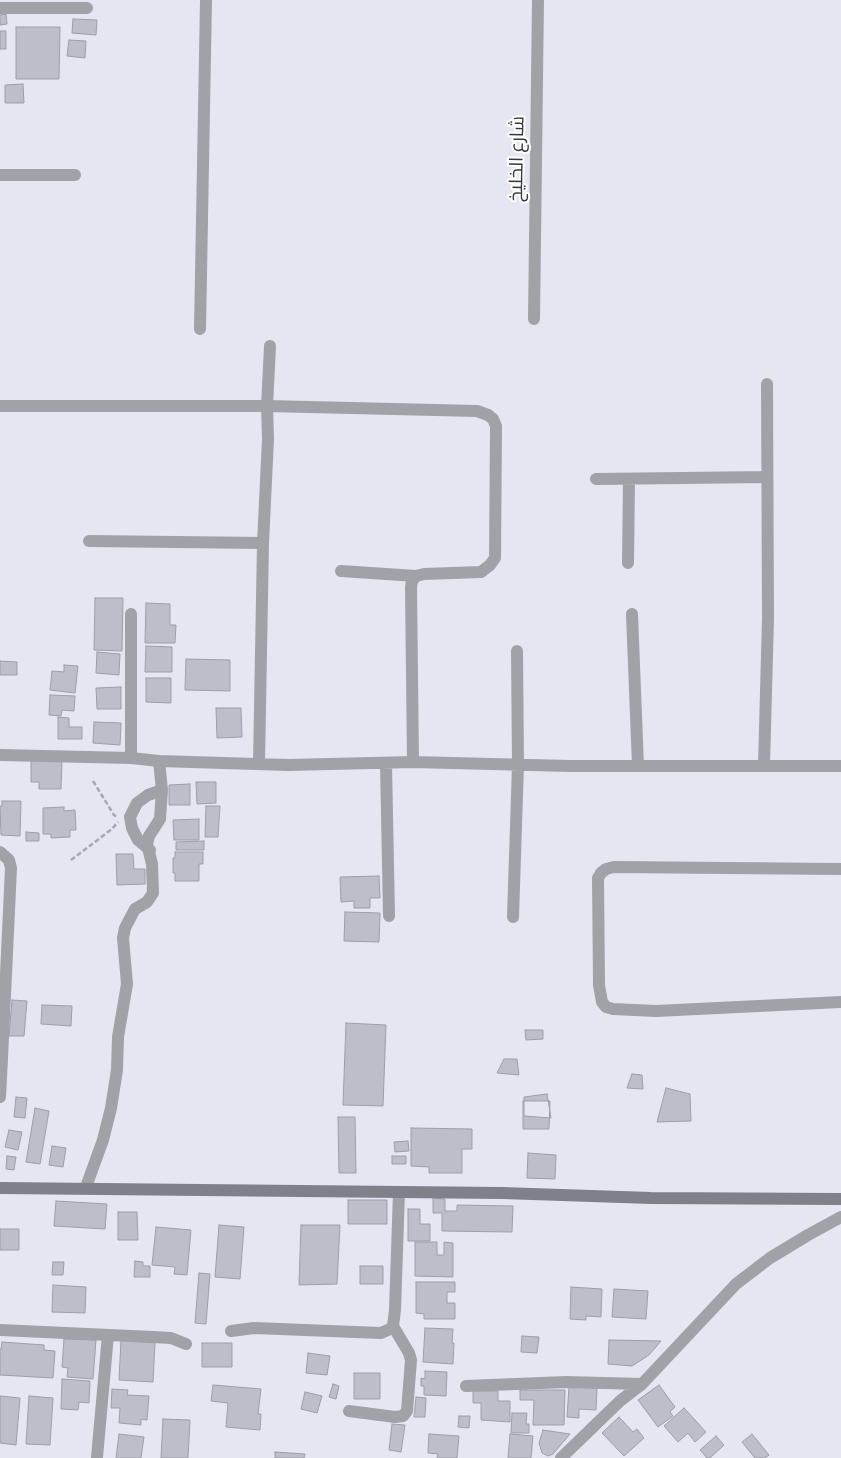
<!DOCTYPE html>
<html>
<head>
<meta charset="utf-8">
<style>
  body { margin:0 }
  canvas { display:block; background:#e4e6f2 }
</style>
</head>
<body>
<canvas width="841" height="1458"></canvas>
<script>
const ctx = document.querySelector('canvas').getContext('2d');
ctx.lineJoin = 'round';
function paint(path, color) { ctx.fillStyle = color; ctx.fill(path, 'evenodd'); }
const poly = rows => new Path2D(rows.map(r => 'M' + r).join(''));
function strokePath(path, color, width, dash) { ctx.strokeStyle = color; ctx.lineWidth = width; ctx.lineCap = dash ? 'butt' : 'round'; ctx.setLineDash(dash || []); ctx.stroke(path); }
function label(font, color, halo, rows, align = 'center') {
  ctx.font = font + ' "Titillium Web",Cairo,sans-serif'; ctx.lineWidth = 4; ctx.setLineDash([]); ctx.textBaseline = 'middle'; ctx.strokeStyle = halo; ctx.fillStyle = color; for (const [text, x, y, turn = 0] of rows) {
    ctx.save(); ctx.translate(x, y); ctx.rotate((+turn || 0) * Math.PI / 180); ctx.textAlign = isNaN(turn) ? turn : align; if (halo) ctx.strokeText(text, 0, 0); ctx.fillText(text, 0, 0); ctx.restore();
  }
}
const building = poly([
  [6,14,7,24,0,25,0,15,6,14],
  [73,19,97,20,96,35,72,33,73,19],
  [16,27,60,27,59,79,16,79,16,27],
  [0,31,6,31,6,49,0,49,0,31],
  [69,40,86,41,85,58,67,56,69,40],
  [23,84,24,103,5,103,5,85,23,84],
  [95,598,123,598,122,651,94,650,95,598],
  [146,603,170,604,170,625,176,625,175,643,145,643,146,603],
  [146,646,172,647,172,672,145,672,146,646],
  [97,652,120,654,119,675,96,673,97,652],
  [186,659,230,660,230,691,185,690,186,659],
  [0,661,17,662,17,675,0,675,0,661],
  [64,665,78,666,75,693,50,690,52,671,64,672,64,665],
  [146,678,171,678,171,703,146,702,146,678],
  [121,687,121,709,97,709,96,688,121,687],
  [50,695,75,696,74,711,62,710,61,716,49,715,50,695],
  [216,708,241,708,242,737,217,738,216,708],
  [58,717,69,718,69,727,82,727,82,739,58,739,58,717],
  [94,722,121,723,120,745,93,743,94,722],
  [31,760,62,760,61,789,39,789,39,782,31,782,31,760],
  [196,782,216,782,216,803,197,804,196,782],
  [190,784,190,805,169,805,169,785,190,784],
  [2,801,21,801,20,836,1,835,0,806,2,806,2,801],
  [206,806,220,806,218,837,205,837,206,806],
  [64,807,64,811,75,810,76,830,70,830,70,837,51,838,51,834,43,834,43,808,64,807],
  [199,819,199,840,174,840,173,820,199,819],
  [26,832,39,833,39,841,26,841,26,832],
  [204,841,204,850,176,850,176,842,204,841],
  [175,852,203,852,203,864,199,864,199,881,175,881,175,873,173,873,173,858,175,858,175,852],
  [116,854,133,854,134,869,145,869,145,884,117,885,116,854],
  [379,876,380,898,370,898,370,908,354,908,354,901,341,902,340,877,379,876],
  [345,912,380,913,379,942,344,941,345,912],
  [12,1000,27,1001,24,1036,9,1036,12,1000],
  [42,1005,72,1006,71,1026,41,1024,42,1005],
  [346,1023,386,1025,383,1106,343,1105,346,1023],
  [525,1030,543,1030,543,1039,526,1040,525,1030],
  [504,1059,517,1059,519,1075,497,1073,504,1059],
  [632,1074,642,1075,643,1089,627,1088,632,1074],
  [666,1088,690,1094,691,1121,657,1122,666,1088],
  [547,1094,551,1118,524,1116,524,1097,547,1094],
  [16,1097,27,1098,25,1118,14,1117,16,1097],
  [523,1101,550,1101,549,1129,523,1129,523,1101],
  [35,1108,49,1111,40,1164,26,1162,35,1108],
  [338,1117,355,1117,356,1173,339,1173,338,1117],
  [411,1128,472,1129,472,1149,462,1149,462,1173,429,1173,429,1167,411,1166,411,1128],
  [9,1130,22,1132,18,1150,5,1147,9,1130],
  [408,1141,409,1151,395,1152,394,1142,408,1141],
  [52,1146,66,1148,63,1167,49,1165,52,1146],
  [528,1153,556,1155,555,1179,527,1178,528,1153],
  [7,1156,16,1157,14,1170,6,1169,7,1156],
  [392,1156,406,1156,406,1164,392,1164,392,1156],
  [433,1198,445,1199,445,1211,457,1211,457,1205,513,1206,512,1232,442,1231,442,1213,433,1213,433,1198],
  [348,1200,387,1200,387,1224,348,1224,348,1200],
  [56,1201,107,1204,105,1229,54,1226,56,1201],
  [408,1209,420,1209,420,1224,430,1224,430,1241,408,1241,408,1209],
  [118,1212,137,1212,138,1240,118,1240,118,1212],
  [219,1225,244,1227,240,1279,215,1277,219,1225],
  [301,1225,340,1225,337,1284,299,1285,301,1225],
  [156,1227,191,1230,187,1275,174,1274,175,1267,152,1265,156,1227],
  [0,1229,19,1229,19,1250,0,1250,0,1229],
  [415,1242,437,1242,437,1255,444,1255,444,1242,453,1243,453,1277,415,1276,415,1242],
  [135,1261,143,1262,143,1266,150,1266,150,1277,134,1277,135,1261],
  [53,1262,64,1262,63,1275,52,1275,53,1262],
  [360,1266,383,1266,383,1284,360,1284,360,1266],
  [199,1273,210,1274,206,1324,195,1323,199,1273],
  [416,1282,455,1282,455,1292,447,1292,447,1303,455,1303,455,1319,424,1319,424,1314,416,1313,416,1282],
  [53,1285,86,1287,85,1313,52,1312,53,1285],
  [571,1287,602,1289,601,1317,586,1316,586,1320,570,1319,571,1287],
  [614,1289,648,1291,646,1319,612,1317,614,1289],
  [425,1328,453,1329,452,1343,454,1343,453,1364,423,1362,425,1328],
  [522,1336,539,1337,537,1353,521,1352,522,1336],
  [64,1339,96,1340,93,1379,67,1377,68,1368,62,1367,64,1339],
  [121,1340,155,1343,153,1382,119,1380,121,1340],
  [609,1340,661,1341,649,1355,632,1366,608,1364,609,1340],
  [2,1342,44,1345,44,1350,55,1351,53,1378,0,1375,0,1349,1,1349,2,1342],
  [202,1343,232,1343,232,1367,202,1367,202,1343],
  [308,1353,330,1356,327,1375,306,1373,308,1353],
  [425,1371,447,1372,446,1396,424,1395,424,1386,421,1386,421,1378,425,1379,425,1371],
  [354,1373,380,1373,380,1399,354,1399,354,1373],
  [62,1379,90,1381,89,1403,79,1402,78,1410,61,1409,62,1379],
  [333,1384,339,1386,336,1399,329,1397,333,1384],
  [213,1385,261,1389,258,1414,261,1414,260,1430,226,1427,228,1403,211,1401,213,1385],
  [659,1385,675,1407,670,1412,673,1416,658,1427,638,1400,659,1385],
  [569,1387,597,1388,596,1410,579,1409,579,1418,567,1417,569,1387],
  [112,1389,128,1390,127,1395,149,1396,147,1420,141,1419,141,1425,119,1423,120,1408,111,1408,112,1389],
  [520,1390,565,1390,564,1425,533,1425,534,1400,520,1400,520,1390],
  [473,1391,498,1391,498,1401,510,1401,510,1422,481,1420,481,1403,473,1403,473,1391],
  [305,1392,322,1396,317,1413,301,1409,305,1392],
  [0,1396,20,1398,16,1445,0,1443,0,1396],
  [29,1396,53,1398,50,1445,26,1444,29,1396],
  [416,1397,426,1398,425,1417,414,1417,416,1397],
  [684,1408,706,1432,695,1442,688,1433,678,1442,664,1426,684,1408],
  [512,1413,527,1413,526,1424,529,1424,529,1433,511,1433,512,1413],
  [459,1416,470,1416,469,1428,458,1427,459,1416],
  [619,1417,633,1432,637,1429,644,1438,624,1456,602,1433,619,1417],
  [163,1419,190,1420,188,1458,161,1458,163,1419],
  [392,1424,405,1425,401,1452,389,1450,392,1424],
  [543,1430,570,1434,553,1454,548,1456,542,1453,539,1443,543,1430],
  [119,1434,144,1437,141,1458,116,1458,119,1434],
  [429,1434,459,1436,457,1458,437,1458,438,1454,428,1453,429,1434],
  [510,1434,533,1436,531,1458,508,1458,510,1434],
  [752,1434,769,1455,765,1458,755,1458,742,1442,752,1434],
  [716,1436,724,1445,710,1458,707,1458,700,1450,716,1436],
  [275,1452,305,1454,304,1458,275,1458,275,1452]
]);
paint(building, '#bcbec9');
strokePath(building, '#9c9ea9', 1);
strokePath(poly([
  [93,781,114,815,117,817],
  [71,860,112,829,118,822]
]), '#a7a8b2', 2.5, [5, 2.5]);
strokePath(poly([
  [0,8,87,8],
  [0,175,75,175],
  [534,319,538,0],
  [200,329,206,0],
  [0,406,267,406,270,346],
  [596,479,767,477],
  [89,541,263,543],
  [628,563,629,479],
  [341,571,416,576],
  [632,614,638,766],
  [0,755,131,758,159,761,288,765,413,762,570,766,841,766],
  [131,758,131,614],
  [259,763,263,543,268,439,267,406,477,411,488,415,493,419,496,426,495,558,490,565,481,572,424,574,416,576,412,581,411,587,413,762],
  [386,763,389,916],
  [764,765,768,618,767,384],
  [150,850,138,840,132,828,130,817,137,803,148,795,162,790],
  [0,852,9,860,11,868,2,1059,0,1059],
  [841,869,614,867,606,869,601,873,598,878,599,985,602,1002,606,1007,613,1009,656,1011,841,1002],
  [513,917,518,765,517,651],
  [0,1097,2,1059],
  [86,1187,103,1140,111,1108,117,1070,118,1037,127,984,123,938,125,928,135,909,147,902,153,893,152,864,147,844,149,836,160,819,162,790,159,761],
  [0,1330,153,1337,171,1338,186,1344],
  [231,1331,254,1328,381,1333,390,1329,393,1326,395,1310,399,1192],
  [466,1386,566,1382,642,1384],
  [349,1411,395,1417,403,1416,407,1411,411,1360,409,1353,393,1326],
  [97,1457,108,1335],
  [561,1458,620,1401,642,1384,736,1284,770,1258,808,1235,841,1217]
]), '#a1a2a7', 12);
strokePath(poly([
  [0,1188,502,1193,651,1198,841,1199]
]), '#808188', 12);
label('19px', '#37383c', '#fff', [
  ["شارع الخليخ",518,159,-89]
]);
</script>
</body>
</html>
